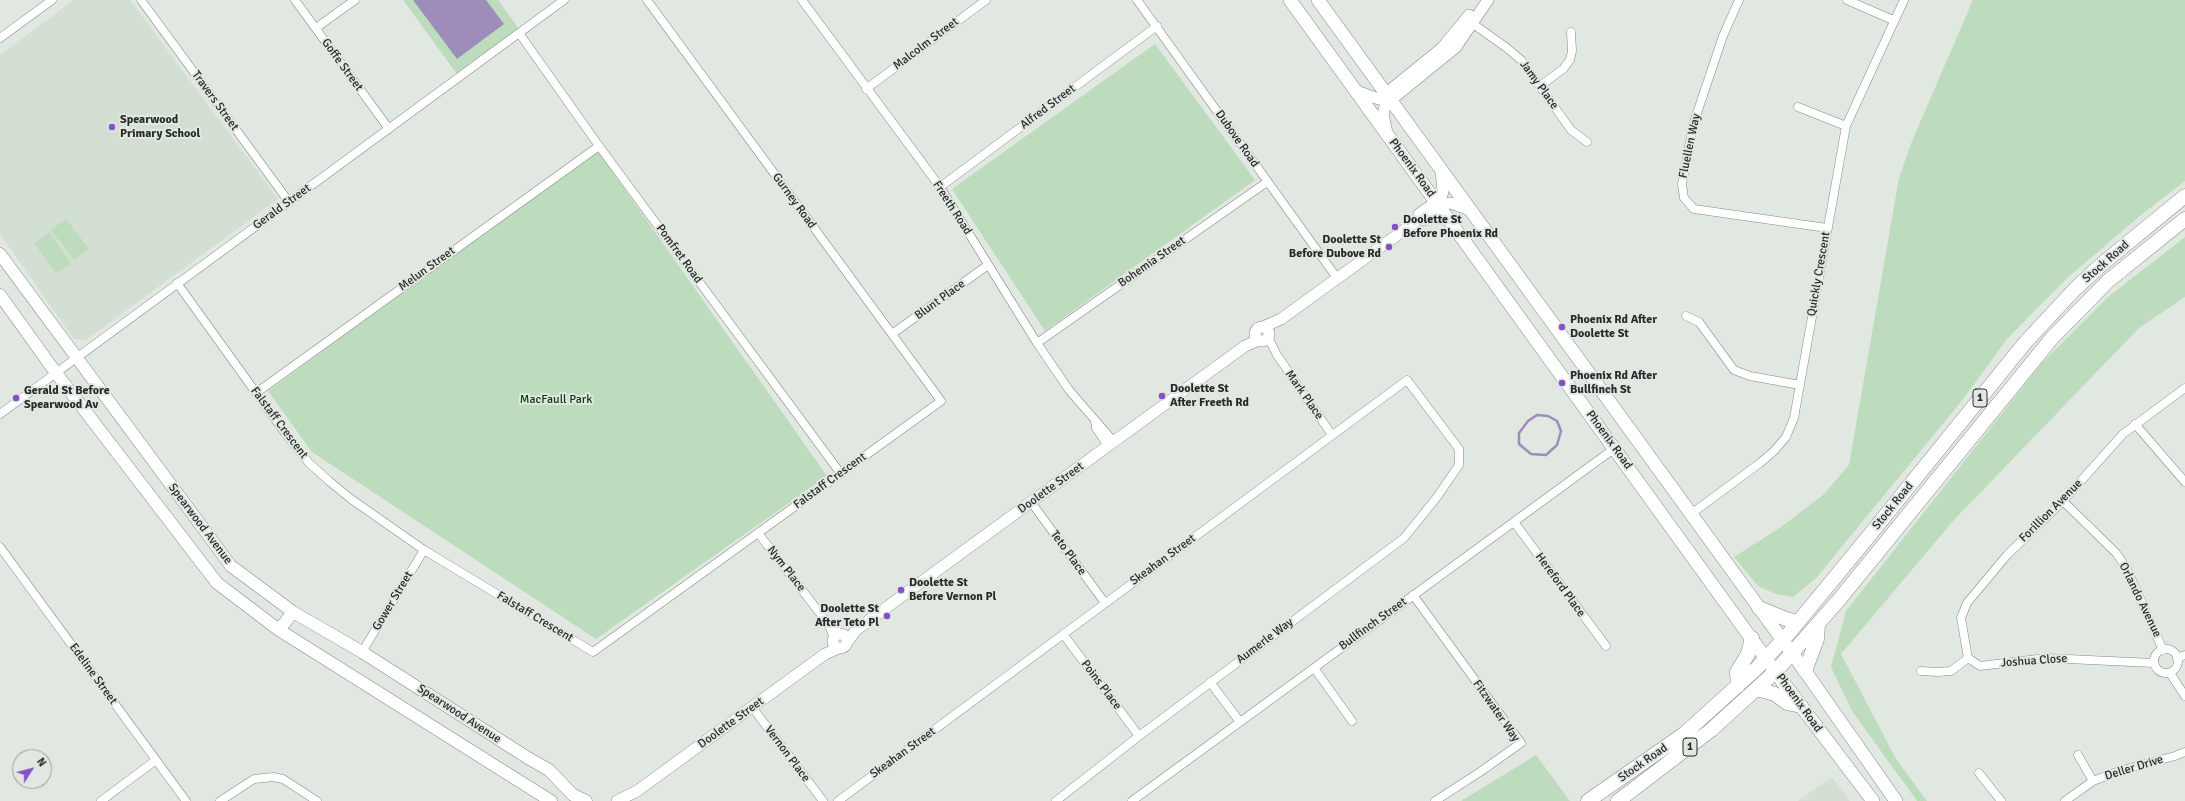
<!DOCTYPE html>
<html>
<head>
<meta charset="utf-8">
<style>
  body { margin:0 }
  #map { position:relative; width:2185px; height:801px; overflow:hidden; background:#e1e8e1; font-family:Signika,sans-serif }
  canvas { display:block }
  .north { position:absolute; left:12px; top:749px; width:40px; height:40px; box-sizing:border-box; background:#e1e8e1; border:1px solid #979c97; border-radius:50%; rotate:54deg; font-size:11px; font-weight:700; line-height:16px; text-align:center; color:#282b28 }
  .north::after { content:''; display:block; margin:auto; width:14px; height:18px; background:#8750c7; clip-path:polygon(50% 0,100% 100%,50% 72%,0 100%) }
</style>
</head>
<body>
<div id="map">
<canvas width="2185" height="801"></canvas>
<div class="north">N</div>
</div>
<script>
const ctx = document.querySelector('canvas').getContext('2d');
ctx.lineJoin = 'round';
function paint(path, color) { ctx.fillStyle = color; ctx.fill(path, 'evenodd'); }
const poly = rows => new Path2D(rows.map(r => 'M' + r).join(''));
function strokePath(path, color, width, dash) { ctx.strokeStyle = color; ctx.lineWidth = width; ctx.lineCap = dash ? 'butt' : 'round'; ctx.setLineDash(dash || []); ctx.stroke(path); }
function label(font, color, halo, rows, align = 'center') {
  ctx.font = font + ' Signika,sans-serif'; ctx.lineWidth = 4; ctx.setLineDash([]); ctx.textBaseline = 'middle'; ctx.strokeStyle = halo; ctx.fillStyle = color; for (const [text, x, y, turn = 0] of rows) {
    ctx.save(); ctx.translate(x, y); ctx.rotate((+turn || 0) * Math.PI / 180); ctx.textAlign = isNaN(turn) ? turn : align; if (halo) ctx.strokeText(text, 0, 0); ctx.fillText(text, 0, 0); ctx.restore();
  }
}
paint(poly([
  [74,0,130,0,278,199,86,340,74,339,0,234,0,55],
  [1832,777,1850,801,1798,801]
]), '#d2dfd2');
paint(poly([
  [403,0,498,0,519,29,457,74],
  [1973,0,2185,0,2185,181,2141,215,2066,279,2007,339,1964,398,1816,578,1793,597,1776,594,1758,586,1734,557,1781,527,1823,495,1849,465,1899,178,1912,141],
  [1155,44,1255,180,1045,331,952,189],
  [597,150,827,476,596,639,312,452,268,391],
  [66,219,89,249,74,260,51,230],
  [49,232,71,263,56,274,34,243],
  [2185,237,2185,297,2139,328,1953,521,1841,654,1896,759,1927,801,1917,801,1852,711,1831,667,1846,611,2041,364,2108,297],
  [1536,755,1570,801,1461,801]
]), '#bddbbd');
paint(poly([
  [413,0,486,0,504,24,457,59]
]), '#9e8dba');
strokePath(poly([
  [1537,415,1548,416,1557,421,1561,431,1557,445,1546,455,1531,454,1519,444,1519,433,1528,421,1537,415]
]), '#9e8dba', 2.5);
const minor = poly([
  [141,0,289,202],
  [295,0,389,129],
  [802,0,940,187,1037,343,1069,390,1114,442],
  [1137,0,1337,278],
  [1739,0,1723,36,1693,125,1682,184,1684,198,1694,209,1827,228],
  [1847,0,1893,20],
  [1469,21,1507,48,1521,60,1571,130,1587,142],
  [316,28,355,0],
  [519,33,599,146,841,474],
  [0,38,52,0],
  [1540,86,1563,69,1570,60,1572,51,1571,32],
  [866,89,986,0],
  [1798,107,1846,126],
  [940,187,1157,26],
  [177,283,285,433,309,463,329,481,351,499,424,550,593,652,941,401,647,0],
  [1686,316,1699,322,1734,370,1750,376,1800,385],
  [892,334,988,265],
  [1268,337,1277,355,1332,435],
  [1037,343,1267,182],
  [256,393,599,146],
  [0,414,564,0],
  [1095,421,1096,428,1108,446],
  [2135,424,2185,482],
  [2063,501,2116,553,2126,567,2163,650],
  [1031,502,1105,603],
  [1691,514,1760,463,1774,451,1786,437,1794,418,1846,126,1904,0],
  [1514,522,1606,646],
  [758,533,829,625,841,634],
  [0,547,186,801],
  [1413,595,1521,743,1480,772,1435,801],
  [829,625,834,638],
  [1063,634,1139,736],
  '2154 661a12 12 0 1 1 24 0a12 12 0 1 1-24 0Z',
  [362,652,424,550],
  [1968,658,1961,618,1967,603,2007,555,2063,501,2123,434,2185,388],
  [1968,658,1980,666,2046,658,2154,663],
  [2177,658,2185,655],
  [1314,668,1352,721],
  [1921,671,1938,672,1951,671,1968,658],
  [2170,673,2185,696],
  [1210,682,1240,722],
  [752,707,823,801],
  [2078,755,2093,781],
  [1979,773,2001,801],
  [101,801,156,760],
  [220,801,254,779,273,777,283,779,317,801],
  [838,801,1407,380,1459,449,1459,465,1437,497,1404,538,1139,736,1056,801],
  [1132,801,1615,448],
  [2065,801,2093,781,2122,770,2175,756,2185,752]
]);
const tertiary = poly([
  [1356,91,1379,99,1397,95,1456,47,1488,0],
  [1387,133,1383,114,1389,91,1442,48,1469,15],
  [1418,220,1419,214,1432,205,1451,203,1470,210],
  '1255 334a7 7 0 1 1 14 0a7 7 0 1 1-14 0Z',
  [1263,327,1281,319,1418,220,1424,220,1434,215,1443,192,1441,169],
  '833 641a7 7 0 1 1 14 0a7 7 0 1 1-14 0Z',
  [848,641,856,630,887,607,1245,346,1259,340],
  [617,801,637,791,825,654,839,648]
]);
const secondary = poly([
  [0,254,231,566,293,612,362,652,528,758,549,770,573,795,586,801],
  [0,295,56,373,217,583,279,630,551,801],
  [279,630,293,612]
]);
const primary = poly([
  [1290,0,1782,681,1873,801],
  [1318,0,1805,671,1896,801]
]);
const trunk = poly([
  [1759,608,1786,619,1798,622],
  [1805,671,1817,639,1818,625],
  [1738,686,1737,672,1748,654,1752,638],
  [1757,689,1775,694,1787,703,1801,706],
  [1588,801,1684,734,1757,668,1790,632,1868,537,2024,344,2075,289,2102,264,2185,196],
  [1618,801,1711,730,1776,671,1838,601,2052,338,2108,281,2185,219]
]);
strokePath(minor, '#838a83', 9);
strokePath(tertiary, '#838a83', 12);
strokePath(secondary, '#838a83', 13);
strokePath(primary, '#838a83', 14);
strokePath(trunk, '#838a83', 15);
strokePath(minor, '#fff', 8);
strokePath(tertiary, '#fff', 11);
strokePath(secondary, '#fff', 12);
strokePath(primary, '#fff', 13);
strokePath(trunk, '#fff', 14);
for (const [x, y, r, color] of [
  [112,127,4,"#8750c7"],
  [1395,227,4,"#8750c7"],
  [1389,247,4,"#8750c7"],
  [1562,327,4,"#8750c7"],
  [1562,383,4,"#8750c7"],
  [1162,396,4,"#8750c7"],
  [16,398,4,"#8750c7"],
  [901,590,4,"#8750c7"],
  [887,616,4,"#8750c7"]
]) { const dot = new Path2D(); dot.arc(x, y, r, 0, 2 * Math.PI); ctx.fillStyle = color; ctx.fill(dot); strokePath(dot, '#e1e8e1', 1.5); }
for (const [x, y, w] of [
  [1980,398,14],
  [1690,747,14]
]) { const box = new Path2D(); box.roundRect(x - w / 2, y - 9, w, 18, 3); ctx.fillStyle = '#e1e8e1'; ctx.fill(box); strokePath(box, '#282b28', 1); }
label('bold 11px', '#282b28', null, [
  ["1",1980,398],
  ["1",1690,747]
]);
label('12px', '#282b28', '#e1e8e1', [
  ["Malcolm Street",926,44,-37],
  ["Goffe Street",342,65,54],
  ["Jamy Place",1539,85,54],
  ["Travers Street",215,101,54],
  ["Alfred Street",1048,107,-37],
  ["Dubove Road",1237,139,55],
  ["Fluellen Way",1690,146,-78],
  ["Phoenix Road",1412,168,54],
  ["Gurney Road",794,201,54],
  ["Gerald Street",282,207,-36],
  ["Freeth Road",952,208,57],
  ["Pomfret Road",679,254,54],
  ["Bohemia Street",1152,262,-35],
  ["Stock Road",2106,262,-41],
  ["Melun Street",427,269,-36],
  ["Quickly Crescent",1819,274,-80],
  ["Blunt Place",940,300,-36],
  ["Mark Place",1304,395,55],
  ["Falstaff Crescent",279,423,53],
  ["Phoenix Road",1609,440,54],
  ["Falstaff Crescent",830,481,-36],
  ["Doolette Street",1051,488,-36],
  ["Stock Road",1893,506,-51],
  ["Forillion Avenue",2051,511,-45],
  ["Spearwood Avenue",200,524,53],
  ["Teto Place",1068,553,54],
  ["Skeahan Street",1163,560,-36],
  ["Nym Place",786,569,52],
  ["Hereford Place",1560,585,54],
  ["Orlando Avenue",2140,600,64],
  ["Gower Street",393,601,-59],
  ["Falstaff Crescent",535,617,31],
  ["Bullfinch Street",1373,624,-36],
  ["Aumerle Way",1265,641,-37],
  ["Joshua Close",2034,661,-4],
  ["Edeline Street",93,674,54],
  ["Poins Place",1101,685,53],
  ["Phoenix Road",1799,703,54],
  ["Fitzwater Way",1496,711,55],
  ["Spearwood Avenue",459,714,33],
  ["Doolette Street",731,723,-36],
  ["Skeahan Street",903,753,-36],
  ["Vernon Place",787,754,53],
  ["Stock Road",1643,763,-35],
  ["Deller Drive",2134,768,-17]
]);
label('bold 12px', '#282b28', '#e1e8e1', [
  ["Spearwood",120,120],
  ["Primary School",120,134],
  ["Doolette St",1403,220],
  ["Before Phoenix Rd",1403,234],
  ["Doolette St",1381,240,"right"],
  ["Before Dubove Rd",1381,254,"right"],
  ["Phoenix Rd After",1570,320],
  ["Doolette St",1570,334],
  ["Phoenix Rd After",1570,376],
  ["Bullfinch St",1570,390],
  ["Doolette St",1170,389],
  ["After Freeth Rd",1170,403],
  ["Gerald St Before",24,391],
  ["Spearwood Av",24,405],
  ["Doolette St",909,583],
  ["Before Vernon Pl",909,597],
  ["Doolette St",879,609,"right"],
  ["After Teto Pl",879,623,"right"]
], 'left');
label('12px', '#003b09', '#e1e8e1', [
  ["MacFaull Park",556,400]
]);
</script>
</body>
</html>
